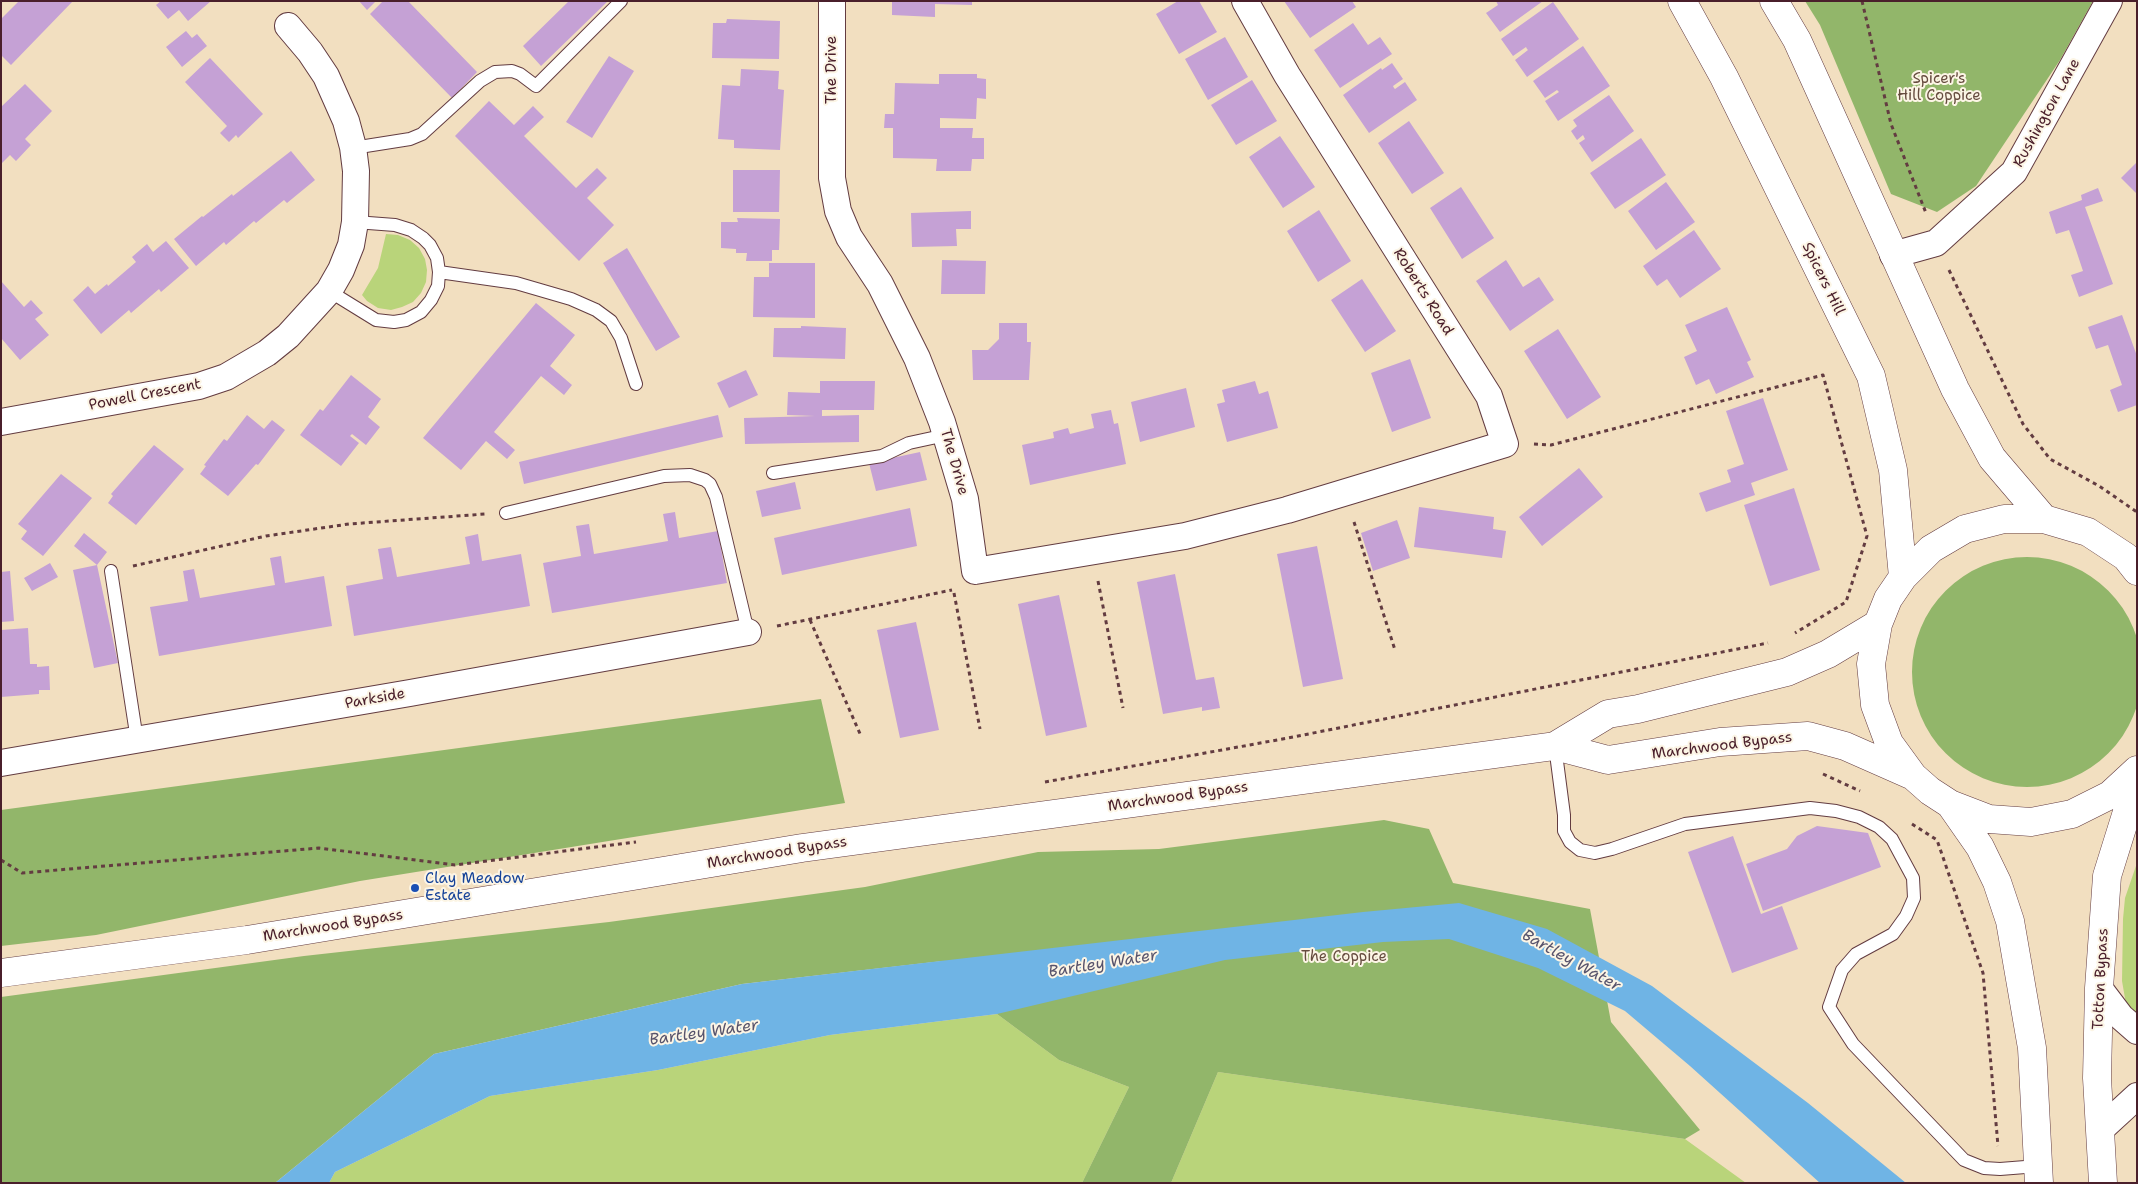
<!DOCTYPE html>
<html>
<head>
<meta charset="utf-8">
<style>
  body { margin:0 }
  #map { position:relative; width:2138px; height:1184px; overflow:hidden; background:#f2dfc0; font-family:"Shantell Sans",sans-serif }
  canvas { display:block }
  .frame { position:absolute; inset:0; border:2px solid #4a1f2b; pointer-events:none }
</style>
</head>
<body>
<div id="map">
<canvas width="2138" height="1184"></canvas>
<div class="frame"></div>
</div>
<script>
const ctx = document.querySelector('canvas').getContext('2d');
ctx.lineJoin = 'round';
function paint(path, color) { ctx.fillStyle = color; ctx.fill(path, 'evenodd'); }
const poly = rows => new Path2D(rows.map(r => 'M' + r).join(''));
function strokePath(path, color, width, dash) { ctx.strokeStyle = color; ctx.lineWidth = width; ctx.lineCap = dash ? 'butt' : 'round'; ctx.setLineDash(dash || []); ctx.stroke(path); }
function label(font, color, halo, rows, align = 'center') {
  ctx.font = font + ' "Shantell Sans",sans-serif'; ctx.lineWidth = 4; ctx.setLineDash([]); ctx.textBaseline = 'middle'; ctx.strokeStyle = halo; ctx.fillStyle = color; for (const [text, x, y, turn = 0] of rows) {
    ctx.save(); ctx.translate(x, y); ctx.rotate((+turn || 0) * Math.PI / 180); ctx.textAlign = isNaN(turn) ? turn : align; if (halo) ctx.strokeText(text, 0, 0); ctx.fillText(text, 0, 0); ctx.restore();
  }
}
paint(poly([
  [386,234,398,235,410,240,419,248,425,259,427,270,426,282,421,293,413,302,402,307,391,310,378,308,367,301,362,295,378,268],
  [2137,863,2137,1016,2126,1004,2122,981,2123,919,2125,898],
  [997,1014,1059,1060,1129,1087,1082,1183,329,1183,335,1172,490,1096,658,1070,830,1035],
  [1218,1072,1685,1139,1746,1183,1171,1183]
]), '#b9d47a');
paint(poly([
  [1805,1,2093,1,2060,60,1976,186,1937,212,1891,194,1820,25],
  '1912 672a115 115 0 1 1 230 0a115 115 0 1 1-230 0Z',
  [821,699,845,803,360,881,96,935,1,946,1,810],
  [1384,820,1429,829,1453,883,1590,909,1611,1022,1700,1130,1685,1139,1218,1072,1171,1183,1082,1183,1129,1087,1059,1060,997,1014,943,961,742,984,434,1054,275,1183,1,1183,1,997,304,956,609,922,865,887,1038,852,1159,849]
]), '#92b66a');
paint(poly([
  [1459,903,1547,929,1652,986,1808,1103,1906,1183,1820,1183,1690,1066,1625,1011,1538,968,1449,939,1383,942,1225,960,997,1014,830,1035,658,1070,490,1096,335,1172,329,1183,275,1183,434,1054,742,984,1363,912]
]), '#6fb4e5');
paint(poly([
  [19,1,73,1,11,65,1,55,1,19],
  [161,1,211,1,188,21,179,10,168,19,156,5],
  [359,1,376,1,367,10],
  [383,1,408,1,477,72,452,98,370,14],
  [569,1,608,1,541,66,523,46],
  [892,1,972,1,972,5,935,4,935,17,892,15],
  [1178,1,1199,1,1217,32,1179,54,1156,14],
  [1284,1,1352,1,1356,7,1310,38],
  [1496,1,1543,1,1500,32,1486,13,1498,5],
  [1553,2,1579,39,1527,77,1515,60,1528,50,1527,49,1526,47,1513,56,1501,39],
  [727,19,780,21,779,59,712,58,713,23,726,23],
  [1353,23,1368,45,1380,37,1392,54,1340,88,1314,50],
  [186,31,192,38,197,34,207,46,182,67,166,47],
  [1225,37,1248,77,1208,100,1185,59],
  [1583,46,1610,86,1558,121,1545,101,1559,92,1557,90,1545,98,1533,81],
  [609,56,634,71,592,138,566,122],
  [210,58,263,114,238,138,236,135,229,142,220,133,227,126,185,82],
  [1392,63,1403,79,1393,86,1394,88,1395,89,1405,82,1417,100,1369,133,1343,95,1381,68,1382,70],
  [741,69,779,71,778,89,784,90,780,150,734,148,734,140,718,139,722,85,740,86],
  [939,74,977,74,977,78,986,79,986,99,977,98,976,119,940,118,940,128,973,128,972,138,984,138,984,159,972,159,971,171,936,171,937,159,893,158,893,128,884,128,885,114,894,114,895,83,939,84],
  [1252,80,1277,121,1236,145,1211,105],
  [25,84,52,111,25,139,31,145,16,161,10,155,1,164,1,107],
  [1609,95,1634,131,1592,162,1579,143,1585,139,1583,135,1577,140,1571,131,1577,126,1573,120],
  [489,101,514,125,533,106,544,117,524,136,576,188,597,168,607,178,587,198,614,225,579,261,455,136],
  [1409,121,1444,173,1412,194,1378,143],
  [1280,136,1315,187,1283,208,1249,157],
  [1641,138,1666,175,1615,209,1590,173],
  [291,151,315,180,287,203,284,200,256,223,254,221,226,245,224,242,196,266,174,239,202,216,203,217,232,194,233,196],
  [2137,162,2137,194,2121,178],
  [733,170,780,170,779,212,733,212],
  [1666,182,1695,222,1656,250,1628,211],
  [1461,187,1494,238,1462,259,1430,208],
  [2098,188,2103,201,2085,207,2113,284,2079,297,2071,275,2083,271,2076,250,2069,230,2056,234,2049,212,2082,200,2081,195],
  [1319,210,1351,261,1318,282,1287,231],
  [971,211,971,229,956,229,957,246,912,247,911,213],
  [737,218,780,219,779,250,772,250,772,261,746,261,747,253,736,253,736,249,721,248,721,222,738,222],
  [1694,230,1721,269,1680,298,1667,279,1657,286,1643,266],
  [166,241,189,268,161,292,159,289,131,313,129,310,101,334,73,300,88,286,95,294,107,284,108,286,136,262,132,257,147,244,153,252],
  [627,248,680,337,656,351,603,263],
  [942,260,986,261,985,294,941,294],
  [1506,260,1523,287,1539,277,1554,300,1510,331,1476,281],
  [769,263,815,263,815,318,753,317,754,277,769,277],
  [1362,279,1396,331,1365,352,1331,300],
  [1,281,24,307,31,300,43,313,35,319,49,335,20,360,1,338],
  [536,303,575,335,550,366,572,385,564,395,541,376,494,432,515,450,507,459,486,441,461,470,423,438],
  [1727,307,1751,360,1747,362,1754,377,1716,394,1709,379,1696,385,1684,357,1697,351,1685,325],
  [2122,315,2137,356,2137,405,2118,412,2110,390,2122,385,2108,345,2096,349,2088,327],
  [999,323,1027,323,1027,342,1031,342,1029,380,973,380,972,350,988,350,999,339],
  [801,326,846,328,845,359,773,357,774,328,801,328],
  [1558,329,1601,397,1567,419,1524,351],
  [1410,359,1431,418,1392,432,1371,373],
  [746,370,758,395,729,408,717,383],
  [351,375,381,399,368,417,380,427,366,445,352,434,350,436,359,443,341,466,300,435,320,409,323,411],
  [820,381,875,381,874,410,822,410,822,416,859,415,859,442,745,444,744,418,815,416,787,415,788,392,820,393],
  [1255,381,1259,394,1268,391,1278,428,1227,442,1217,404,1225,402,1222,390],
  [1186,388,1195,427,1140,442,1131,402],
  [1763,398,1788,470,1751,483,1755,495,1706,512,1699,493,1731,482,1727,470,1744,464,1726,411],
  [1111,410,1114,424,1118,423,1126,464,1030,485,1022,445,1054,438,1053,432,1068,428,1070,434,1094,428,1091,414],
  [247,415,264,429,272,420,285,430,258,465,256,464,228,496,200,474,206,466,204,465,224,439,227,441],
  [718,415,723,437,524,484,519,462],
  [154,445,184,469,136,525,108,503,113,496,111,494],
  [920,452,927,480,876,491,869,463],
  [1579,468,1603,497,1542,546,1519,517],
  [61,474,92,498,43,556,21,539,27,531,18,524],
  [795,482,801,509,762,517,756,491],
  [1794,488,1820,570,1770,586,1744,505],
  [1419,507,1494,517,1493,529,1506,531,1502,558,1414,547],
  [910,508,917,546,782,575,774,538],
  [675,512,679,538,718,531,727,583,552,613,543,563,581,556,576,526,589,524,594,554,668,541,663,514],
  [1397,520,1410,558,1373,571,1361,533],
  [84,533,107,552,97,565,74,546],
  [478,534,482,561,521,554,530,606,354,636,346,586,383,579,378,549,391,547,397,577,470,564,465,537],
  [1317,546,1343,679,1303,687,1277,554],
  [281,556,285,583,324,576,332,626,159,656,150,607,188,601,183,571,194,569,200,598,275,585,270,558],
  [50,563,58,577,32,591,24,578],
  [97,565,118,663,94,668,73,570],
  [10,571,14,621,1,622,1,572],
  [1175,574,1196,680,1214,677,1220,708,1202,711,1202,707,1163,714,1137,582],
  [1059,595,1087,727,1046,736,1018,604],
  [916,622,939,730,900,738,877,630],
  [28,628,30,664,37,664,37,667,49,666,50,690,39,690,39,694,1,697,1,630],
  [1817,826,1868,833,1881,867,1763,911,1746,864,1787,849,1797,836],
  [1733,836,1761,914,1782,906,1798,949,1732,973,1688,852]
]), '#c5a1d5');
const lane = poly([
  [353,148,410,139,422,134,480,81,495,72,512,71,520,74,536,86,621,1],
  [439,272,516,283,571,299,596,310,611,321,621,338,636,384],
  [329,291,376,320,394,322,406,320,421,312,431,300,438,286,439,272,437,258,430,245,423,238,411,230,395,225,355,222],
  [773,473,882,456,909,443,946,435],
  [506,513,664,476,690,475,705,480,710,484,716,497,748,632],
  [111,571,137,740],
  [1555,746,1564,815,1564,831,1570,842,1580,850,1595,853,1612,849,1685,824,1810,808,1836,811,1859,817,1879,827,1892,839,1913,878,1914,898,1906,916,1893,934,1856,954,1842,970,1829,1007,1853,1044,1964,1160,1984,1168,2000,1169,2038,1166]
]);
const street = poly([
  [832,1,832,178,838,211,849,237,880,284,917,358,942,422,965,499,975,571,1185,536,1287,510,1505,444,1489,396,1287,75,1245,1],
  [1893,255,1936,243,2014,172,2109,1],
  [1,422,199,386,226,377,267,353,288,336,329,291,341,270,351,245,355,222,356,171,353,147,346,121,326,76,310,52,288,26],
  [1,763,410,693,748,632],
  [2099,988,2121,1017,2137,1031],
  [2100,1130,2137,1096]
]);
const primary = poly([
  [1682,1,1724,77,1871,376,1893,470,1903,577],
  [1774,1,1797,40,1955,389,1992,458,2044,519],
  [2137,571,2126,557,2088,532,2044,519,2004,519,1965,529,1931,549,1903,577,1888,599,1878,624,1871,664,1875,705,1889,743,1913,776,1930,791,1950,804,1989,819,2031,822,2072,814,2110,795,2137,770],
  [1555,746,1608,714,1638,709,1787,672,1828,654,1878,624],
  [1950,804,1980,847,1997,882,2010,921,2032,1048,2039,1183],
  [1,973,247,940,802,848,1555,746,1608,760,1720,742,1808,736,1845,746,1913,776],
  [2103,1183,2097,1078,2099,988,2107,876,2137,780]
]);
strokePath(lane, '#633c41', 14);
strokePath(street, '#633c41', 28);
strokePath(primary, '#633c41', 29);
strokePath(poly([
  [1862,1,1891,124,1926,213],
  [1949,270,2023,424,2050,459,2099,486,2137,512],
  [1534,444,1551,445,1823,375,1867,536,1846,602,1795,633],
  [1354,522,1395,650],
  [133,566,266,536,349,524,485,514],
  [1098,581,1123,708],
  [954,593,980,729],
  [810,620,861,736],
  [777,626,952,590],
  [1823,774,1860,791],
  [1045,782,1288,738,1768,643],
  [1912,824,1937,840,1983,973,1998,1146],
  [1,860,22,873,319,848,455,865,636,842]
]), '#633c41', 3, [4, 4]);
strokePath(lane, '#fff', 12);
strokePath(street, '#fff', 26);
strokePath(primary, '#fff', 28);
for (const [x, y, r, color] of [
  [415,888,5,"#1a4fb4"]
]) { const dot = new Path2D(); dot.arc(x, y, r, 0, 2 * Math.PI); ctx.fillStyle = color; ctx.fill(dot); strokePath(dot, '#fcf5e5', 2); }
label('15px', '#4a1f2b', '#fcf5e5', [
  ["The Drive",832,70,-90],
  ["Rushington Lane",2047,113,-61],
  ["Spicers Hill",1823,279,64],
  ["Roberts Road",1423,292,58],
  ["Powell Crescent",145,395,-11],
  ["The Drive",954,462,74],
  ["Parkside",375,699,-10],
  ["Marchwood Bypass",1722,746,-7],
  ["Marchwood Bypass",1178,797,-8],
  ["Marchwood Bypass",777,853,-9],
  ["Marchwood Bypass",333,926,-9],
  ["Totton Bypass",2101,979,-87]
]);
label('15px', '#664c3f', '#fcf5e5', [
  ["Spicer's",1939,79],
  ["Hill Coppice",1939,96],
  ["The Coppice",1344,957]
]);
label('15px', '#164399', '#fcf5e5', [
  ["Clay Meadow",425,879],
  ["Estate",425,896]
], 'left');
label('italic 16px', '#57536c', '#fcf5e5', [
  ["Bartley Water",1571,961,29],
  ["Bartley Water",1103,964,-9],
  ["Bartley Water",704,1033,-8]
]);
</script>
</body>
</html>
